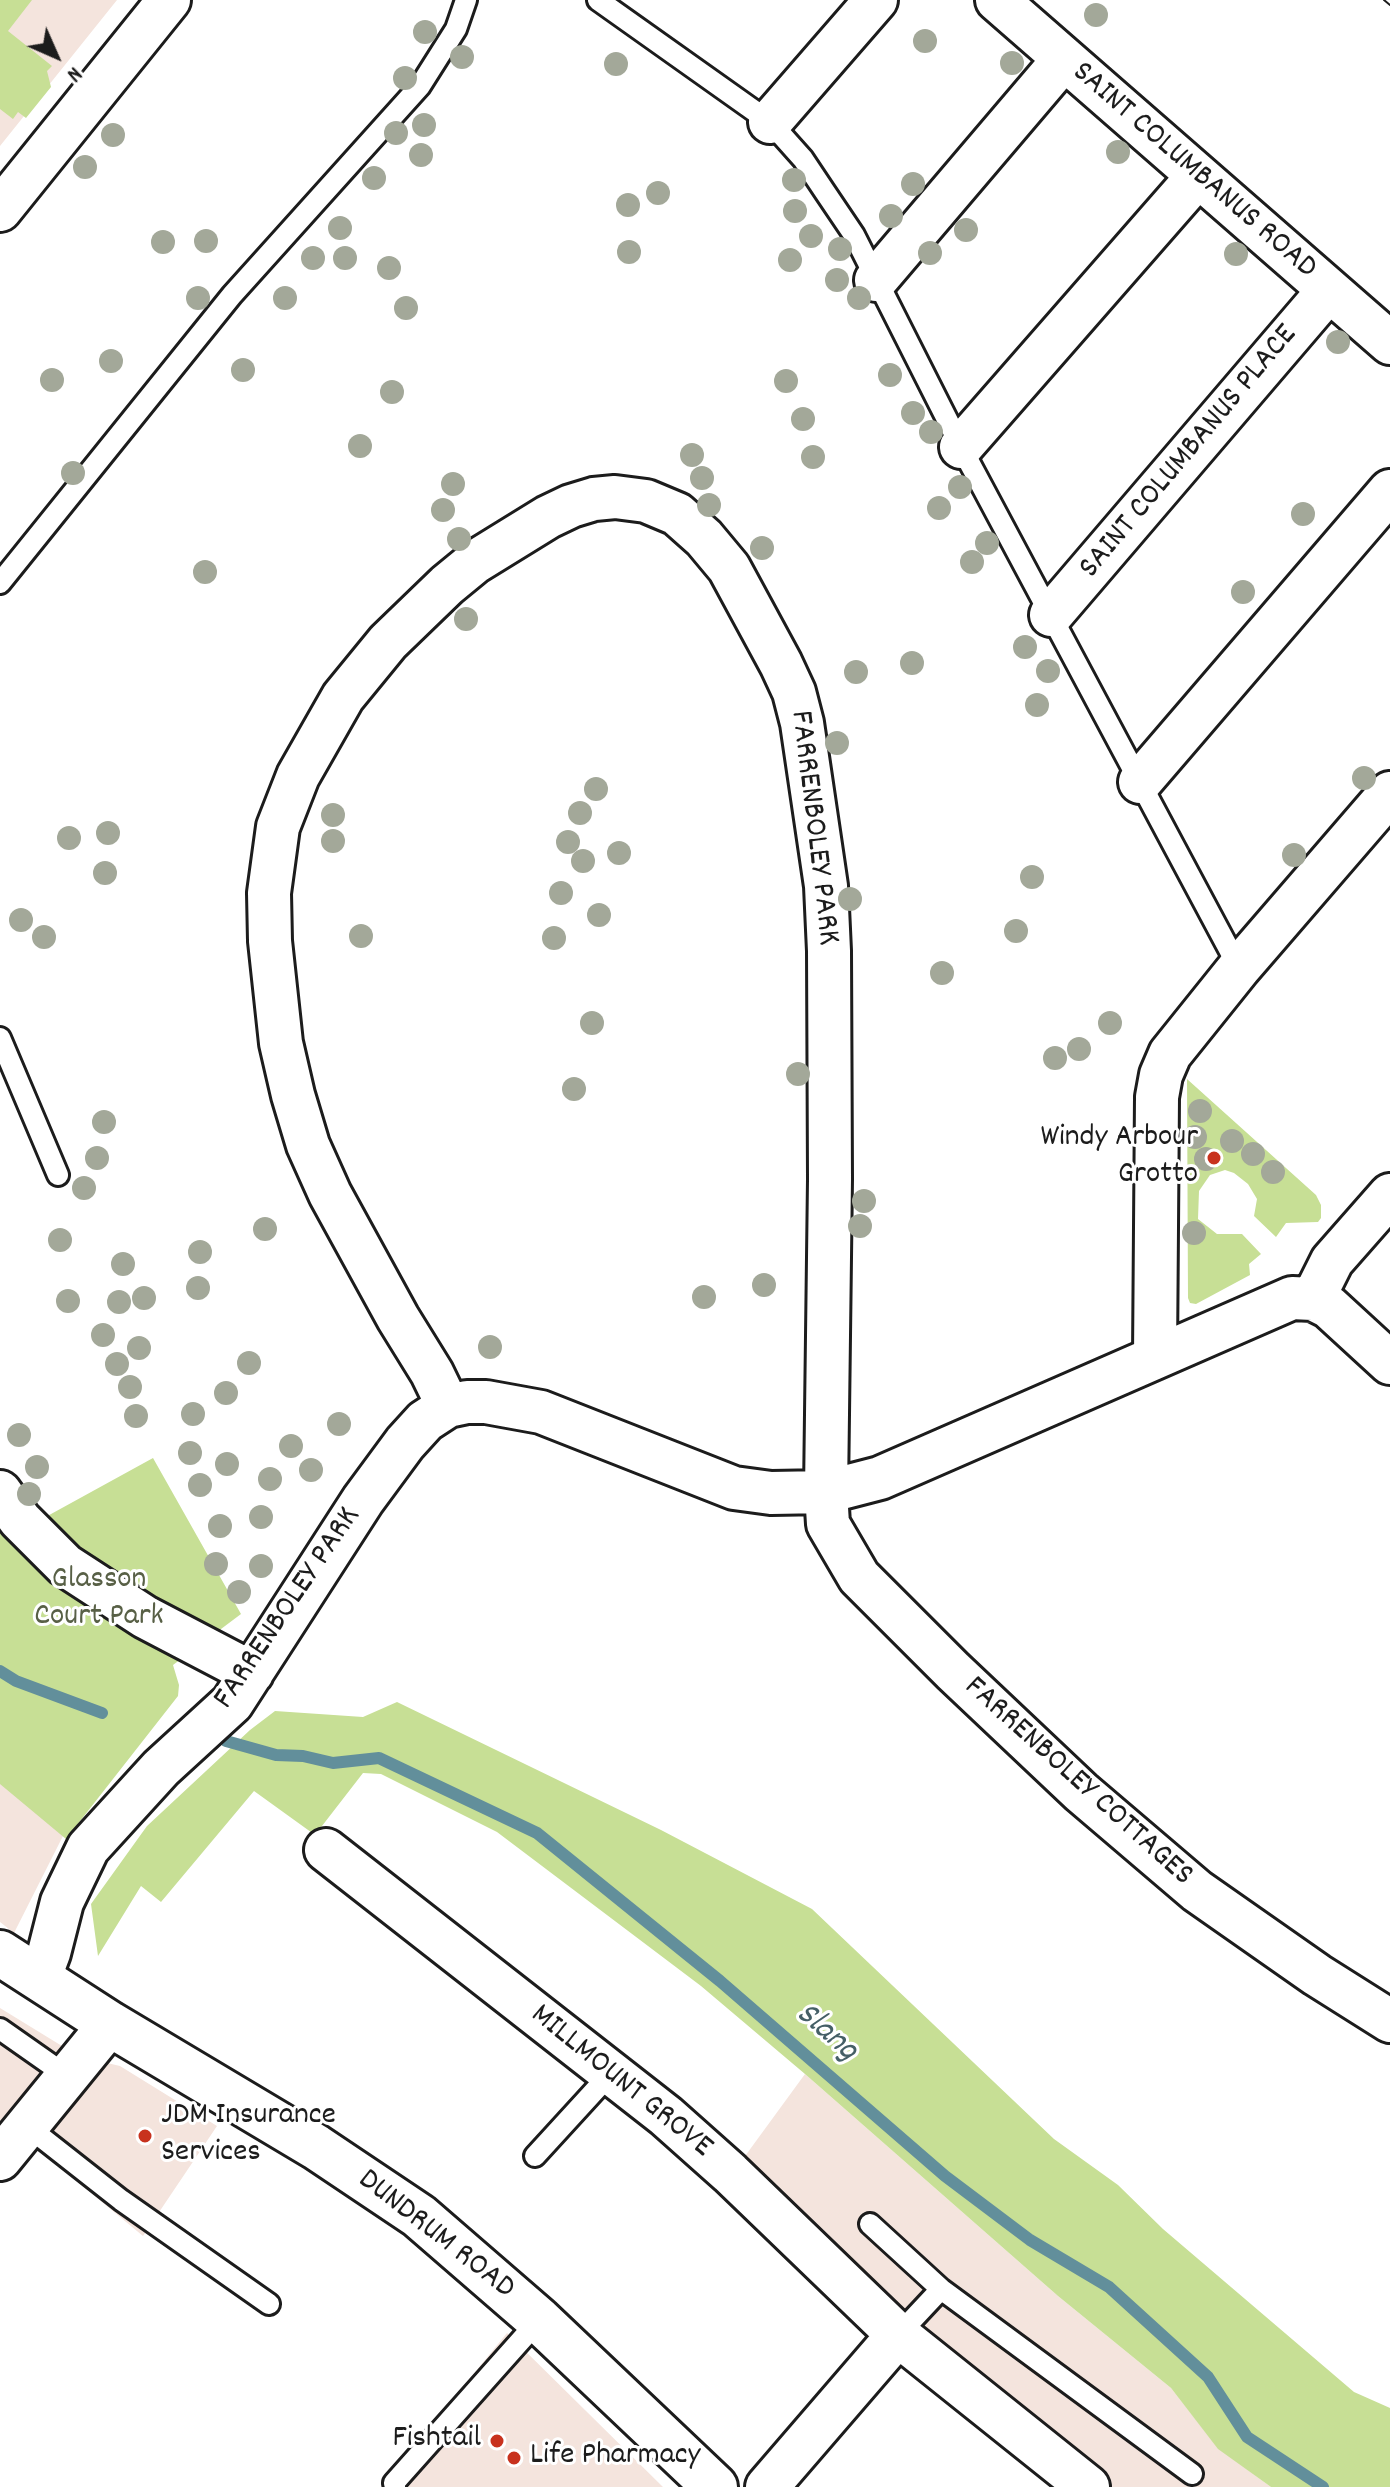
<!DOCTYPE html>
<html>
<head>
<meta charset="utf-8">
<style>
  body { margin:0 }
  #map { position:relative; width:1390px; height:2487px; overflow:hidden; background:#fff; font-family:Dekko,sans-serif }
  canvas { display:block }
  .north { position:absolute; left:16px; top:16px; width:80px; height:80px; -webkit-text-stroke:6px #fff; paint-order:stroke; rotate:135deg; font-size:22px; font-weight:700; line-height:32px; text-align:center; color:#1c1c1c }
  .north::after { content:''; display:block; margin:auto; width:28px; height:36px; background:#1c1c1c; clip-path:polygon(50% 0,100% 100%,50% 72%,0 100%) }
</style>
</head>
<body>
<div id="map">
<canvas width="1390" height="2487"></canvas>
<div class="north">N</div>
</div>
<script>
const ctx = document.querySelector('canvas').getContext('2d');
ctx.lineJoin = 'round';
function paint(path, color) { ctx.fillStyle = color; ctx.fill(path, 'evenodd'); }
const poly = rows => new Path2D(rows.map(r => 'M' + r).join(''));
function strokePath(path, color, width, dash) { ctx.strokeStyle = color; ctx.lineWidth = width; ctx.lineCap = dash ? 'butt' : 'round'; ctx.setLineDash(dash || []); ctx.stroke(path); }
function label(font, color, halo, rows, align = 'center') {
  ctx.font = font + ' Dekko,sans-serif'; ctx.lineWidth = 6; ctx.setLineDash([]); ctx.textBaseline = 'middle'; ctx.strokeStyle = halo; ctx.fillStyle = color; for (const [text, x, y, turn = 0] of rows) {
    ctx.save(); ctx.translate(x, y); ctx.rotate((+turn || 0) * Math.PI / 180); ctx.textAlign = isNaN(turn) ? turn : align; if (halo) ctx.strokeText(text, 0, 0); ctx.fillText(text, 0, 0); ctx.restore();
  }
}
paint(poly([
  [0,0,117,0,0,146],
  [0,1778,64,1834,14,1933,0,1922],
  [0,2008,62,2046,0,2122],
  [103,2062,120,2066,217,2126,143,2236,33,2145],
  [805,2074,1058,2296,1171,2388,1218,2448,1271,2487,1098,2487,935,2355,740,2163],
  [507,2333,663,2487,381,2487]
]), '#f4e4dd');
paint(poly([
  [0,0,32,0,8,31,52,66,47,71,51,87,26,118,18,112,13,119,0,109],
  [1187,1079,1316,1195,1321,1205,1321,1218,1318,1222,1286,1223,1276,1237,1254,1216,1257,1199,1248,1184,1234,1173,1225,1170,1210,1175,1199,1191,1198,1219,1217,1234,1242,1234,1261,1254,1249,1264,1250,1275,1196,1304,1190,1303,1188,1298],
  [153,1458,241,1614,173,1665,179,1685,178,1696,66,1839,0,1784,0,1521,11,1536],
  [397,1702,661,1830,812,1909,1054,2139,1118,2185,1163,2229,1354,2392,1390,2408,1390,2487,1271,2487,1218,2449,1171,2388,1058,2296,805,2074,701,1986,497,1832,381,1774,363,1773,315,1835,254,1791,161,1902,141,1886,98,1956,91,1904,147,1826,250,1730,275,1711,363,1717]
]), '#c7df95');
strokePath(poly([
  [0,1671,16,1681,102,1713],
  [226,1741,276,1755,303,1756,333,1763,379,1758,537,1833,720,1981,945,2176,1030,2240,1109,2287,1208,2377,1247,2437,1323,2487]
]), '#628f9b', 12);
const lane = poly([
  [598,0,770,122,803,159,825,192,854,235,961,447,1239,968],
  [0,583,232,295,420,86,456,29,466,0],
  [0,1038,58,1175],
  [0,2029,67,2076],
  [27,2126,121,2200,269,2304],
  [535,2156,610,2074],
  [870,2224,941,2289],
  [898,2335,941,2289,1192,2474],
  [395,2487,394,2483,539,2320]
]);
const street = poly([
  [997,0,1390,343],
  [770,122,876,0],
  [0,210,169,0],
  [876,280,1064,59],
  [961,447,1198,176],
  [1051,615,1329,290],
  [1140,782,1390,491],
  [1313,1299,1332,1261,1390,1195],
  [1155,1357,1157,1097,1161,1075,1170,1054,1239,968,1390,793],
  [448,1406,432,1373,398,1318,330,1194,308,1145,293,1095,281,1043,270,941,269,893,278,827,298,776,343,697,388,642,447,585,475,562,548,517,571,506,594,499,615,497,646,501,677,514,704,538,729,568,781,664,794,692,802,723,826,886,829,951,830,1179,826,1492,828,1524,859,1577,953,1671,1081,1792,1197,1891,1317,1975,1390,2021],
  [0,1492,20,1520,65,1565,145,1617,252,1673],
  [326,1850,666,2116,730,2173,898,2335,1088,2487],
  [40,1977,49,1953,62,1902,88,1848,161,1768,232,1703,363,1500,405,1443,425,1421,448,1406,467,1402,486,1402,541,1412,734,1488,771,1493,826,1492,880,1478,1292,1298,1313,1299,1329,1307,1390,1363],
  [0,2159,110,2024],
  [767,2487,898,2335]
]);
const secondary = poly([
  [0,1953,110,2024,316,2147,419,2216,539,2320,715,2487]
]);
strokePath(lane, '#1c1c1c', 26);
strokePath(street, '#1c1c1c', 48);
strokePath(secondary, '#1c1c1c', 50);
strokePath(lane, '#fff', 20);
strokePath(street, '#fff', 42);
strokePath(secondary, '#fff', 44);
strokePath(poly([
  [1384,0,1390,5]
]), '#1c1c1c', 2);
ctx.fillStyle = '#a3a899';
for (const [x, y] of [
  [1096,15],
  [425,32],
  [925,41],
  [462,57],
  [1012,63],
  [616,64],
  [405,78],
  [424,125],
  [396,133],
  [113,135],
  [1118,152],
  [421,155],
  [85,167],
  [374,178],
  [794,180],
  [913,184],
  [658,193],
  [628,205],
  [795,211],
  [891,216],
  [340,228],
  [966,230],
  [811,236],
  [206,241],
  [163,242],
  [840,249],
  [629,252],
  [930,253],
  [1236,254],
  [313,258],
  [345,258],
  [790,260],
  [389,268],
  [837,280],
  [198,298],
  [285,298],
  [859,298],
  [406,308],
  [1338,342],
  [111,361],
  [243,370],
  [890,375],
  [52,380],
  [786,381],
  [392,392],
  [913,413],
  [803,419],
  [931,432],
  [360,446],
  [692,455],
  [813,457],
  [73,473],
  [702,478],
  [453,484],
  [960,487],
  [709,505],
  [939,508],
  [443,510],
  [1303,514],
  [459,539],
  [987,543],
  [762,548],
  [972,562],
  [205,572],
  [1243,592],
  [466,619],
  [1025,647],
  [912,663],
  [1048,671],
  [856,672],
  [1037,705],
  [837,743],
  [1364,778],
  [596,789],
  [580,813],
  [333,815],
  [108,833],
  [69,838],
  [333,841],
  [568,842],
  [619,853],
  [1294,855],
  [583,861],
  [105,873],
  [1032,877],
  [561,893],
  [850,899],
  [599,915],
  [21,920],
  [1016,931],
  [361,936],
  [44,937],
  [554,938],
  [942,973],
  [592,1023],
  [1110,1023],
  [1079,1049],
  [1055,1058],
  [798,1074],
  [574,1089],
  [1200,1111],
  [104,1122],
  [1195,1137],
  [1232,1141],
  [1253,1154],
  [97,1158],
  [1206,1159],
  [1273,1172],
  [84,1188],
  [864,1201],
  [860,1226],
  [265,1229],
  [1194,1233],
  [60,1240],
  [200,1252],
  [123,1264],
  [764,1285],
  [198,1288],
  [704,1297],
  [144,1298],
  [68,1301],
  [119,1302],
  [103,1335],
  [490,1347],
  [139,1348],
  [249,1363],
  [117,1364],
  [130,1387],
  [226,1393],
  [193,1414],
  [136,1416],
  [339,1424],
  [19,1435],
  [291,1446],
  [190,1453],
  [227,1464],
  [37,1467],
  [311,1470],
  [270,1479],
  [200,1485],
  [29,1494],
  [261,1517],
  [220,1526],
  [216,1564],
  [261,1566],
  [239,1592]
]) { ctx.beginPath(); ctx.arc(x, y, 12, 0, 2 * Math.PI); ctx.fill(); }
for (const [x, y, r, color] of [
  [1214,1158,8,"#c8321e"],
  [145,2136,8,"#c8321e"],
  [497,2441,8,"#c8321e"],
  [514,2458,8,"#c8321e"]
]) { const dot = new Path2D(); dot.arc(x, y, r, 0, 2 * Math.PI); ctx.fillStyle = color; ctx.fill(dot); strokePath(dot, '#fff', 3); }
label('32px', '#1c1c1c', '#fff', [
  ["SAINT COLUMBANUS ROAD",1193,172,41],
  ["SAINT COLUMBANUS PLACE",1190,453,-50],
  ["FARRENBOLEY PARK",812,828,83],
  ["FARRENBOLEY PARK",289,1609,-56],
  ["FARRENBOLEY COTTAGES",1077,1783,42],
  ["MILLMOUNT GROVE",620,2083,39],
  ["DUNDRUM ROAD",435,2236,38]
]);
label('32px', '#1c1c1c', '#fff', [
  ["Windy Arbour",1198,1140],
  ["Grotto",1198,1177],
  ["JDM Insurance",161,2118,"left"],
  ["Services",161,2155,"left"],
  ["Fishtail",481,2441],
  ["Life Pharmacy",530,2458,"left"]
], 'right');
label('32px', '#586046', '#fff', [
  ["Glasson",99,1582],
  ["Court Park",99,1619]
]);
label('italic 34px', '#455f66', '#fff', [
  ["Slang",825,2034,41]
]);
</script>
</body>
</html>
